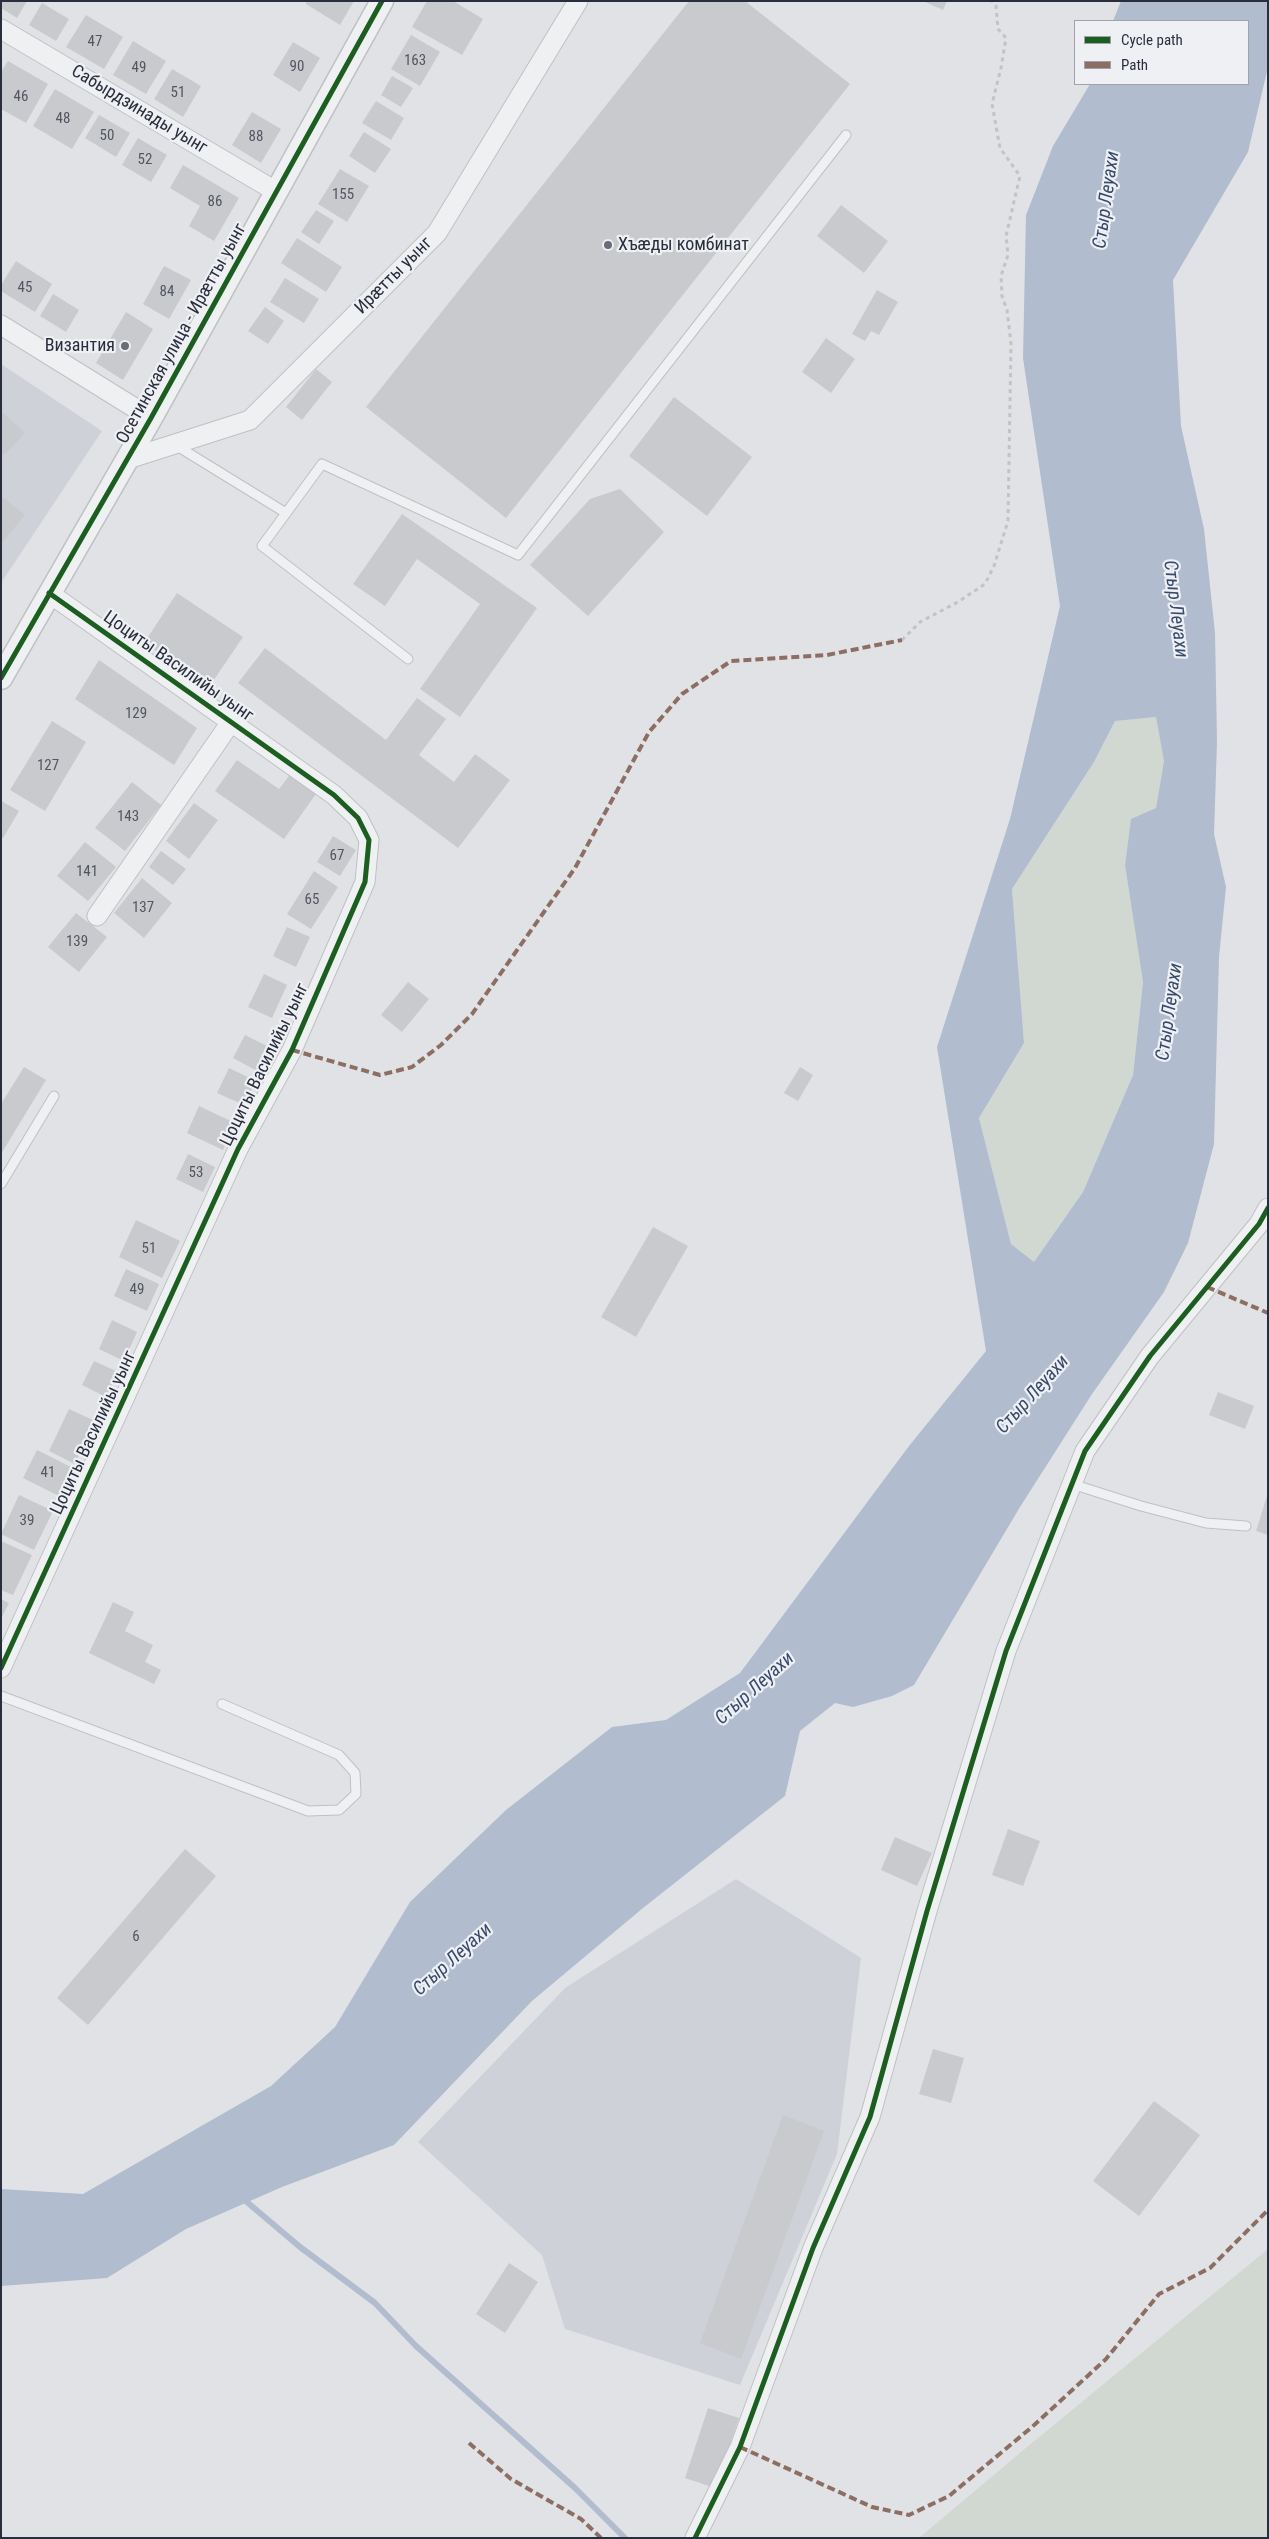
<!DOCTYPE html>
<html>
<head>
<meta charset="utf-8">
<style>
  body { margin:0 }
  #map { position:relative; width:1269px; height:2539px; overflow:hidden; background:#e1e2e5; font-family:"Roboto Condensed",sans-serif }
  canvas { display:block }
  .frame { position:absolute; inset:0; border:2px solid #292e3c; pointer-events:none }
  .legend { position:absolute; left:1074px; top:20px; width:175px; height:65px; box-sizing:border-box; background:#eef0f4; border:1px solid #9fa2aa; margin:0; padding:6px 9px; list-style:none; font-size:15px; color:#292e3c }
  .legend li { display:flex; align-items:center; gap:10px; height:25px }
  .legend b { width:25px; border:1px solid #9fa2aa }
</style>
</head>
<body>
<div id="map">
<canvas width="1269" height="2539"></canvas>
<div class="frame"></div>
<ul class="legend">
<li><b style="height:6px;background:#1b5e20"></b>Cycle path</li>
<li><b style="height:6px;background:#8d6e63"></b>Path</li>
</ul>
</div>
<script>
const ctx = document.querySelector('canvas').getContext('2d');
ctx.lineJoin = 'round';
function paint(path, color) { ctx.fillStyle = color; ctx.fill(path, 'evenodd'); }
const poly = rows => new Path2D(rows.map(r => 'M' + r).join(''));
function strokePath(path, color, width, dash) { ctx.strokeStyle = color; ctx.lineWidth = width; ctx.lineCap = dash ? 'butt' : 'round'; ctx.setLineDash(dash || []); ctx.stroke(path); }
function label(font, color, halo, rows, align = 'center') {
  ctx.font = font + ' "Roboto Condensed",sans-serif'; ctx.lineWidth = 4.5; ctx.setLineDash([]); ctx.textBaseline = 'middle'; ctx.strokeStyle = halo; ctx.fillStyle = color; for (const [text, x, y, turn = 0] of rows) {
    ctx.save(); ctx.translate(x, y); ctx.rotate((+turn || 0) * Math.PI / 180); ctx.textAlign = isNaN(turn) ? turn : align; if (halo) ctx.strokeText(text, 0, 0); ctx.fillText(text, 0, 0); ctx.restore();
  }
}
paint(poly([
  [1,364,102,431,1,583],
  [736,1879,861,1958,837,2154,740,2385,565,2329,542,2255,418,2142,565,1988]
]), '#cfd1d8');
paint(poly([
  [1156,717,1164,761,1156,808,1131,820,1125,865,1143,982,1133,1075,1083,1192,1034,1262,1011,1244,979,1118,1024,1043,1012,889,1094,762,1115,721],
  [1268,2249,1268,2538,919,2538,1027,2447]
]), '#d0d8d1');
paint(poly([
  [1121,1,1268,1,1268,67,1248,152,1173,280,1181,426,1204,529,1215,633,1217,742,1214,834,1226,887,1219,957,1214,1144,1188,1243,1164,1292,1092,1394,1020,1507,914,1685,892,1696,853,1707,835,1703,800,1731,785,1796,643,1908,532,2001,394,2145,282,2187,186,2229,107,2278,1,2286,1,2189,83,2194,271,2086,335,2027,410,1902,506,1810,612,1727,666,1720,740,1673,909,1446,986,1351,937,1047,1010,819,1060,606,1023,358,1026,215,1053,146,1090,84,1248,84,1248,21,1113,21],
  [1156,717,1164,761,1156,808,1131,819,1125,865,1143,982,1133,1075,1083,1192,1034,1262,1011,1244,979,1118,1024,1043,1012,889,1094,762,1115,721]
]), '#b1bcce');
strokePath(poly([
  [241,2197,300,2247,375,2303,416,2346,575,2488,625,2538]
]), '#b1bcce', 6);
paint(poly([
  [1,1,27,1,17,18,1,8],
  [307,1,354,1,340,25,306,4],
  [427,1,453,1,483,19,462,55,412,27],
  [689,1,745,1,850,84,506,518,366,407],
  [923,1,947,1,943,10],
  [42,3,69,19,56,41,29,25],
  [86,15,123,37,104,69,66,47],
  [411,35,440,52,420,86,391,69],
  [133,41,166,61,146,94,113,75],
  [293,42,320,58,300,92,273,75],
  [8,61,48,84,26,123,1,109,1,72],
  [172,69,201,86,183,117,154,99],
  [392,76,413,88,401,107,381,95],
  [55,89,94,112,72,149,33,126],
  [376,101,404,118,391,140,362,123],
  [252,112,281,129,261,163,232,145],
  [99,115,130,133,116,157,85,138],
  [364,132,391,149,375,173,349,156],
  [138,138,167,155,151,182,122,165],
  [183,165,239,198,214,241,189,226,200,206,170,188],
  [340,169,369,186,347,222,318,204],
  [841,205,888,241,864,273,817,236],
  [316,210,334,221,319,244,301,232],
  [297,238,342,267,326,292,281,263],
  [16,261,52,284,35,312,1,291,1,285],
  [164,266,191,280,169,319,143,304],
  [285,278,319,299,304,323,270,302],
  [877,290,898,302,879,335,871,331,865,341,852,334],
  [53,294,79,310,66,332,40,316],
  [265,307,284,321,268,344,248,331],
  [126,312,153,329,123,380,96,363],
  [826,338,855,359,831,393,802,372],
  [316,369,332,382,302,420,286,407],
  [674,397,752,457,707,516,629,456],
  [1,411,25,433,4,455,1,453],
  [620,489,664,532,588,616,530,565,590,499],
  [1,496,25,515,1,544],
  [402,514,537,608,460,717,420,689,480,604,417,559,385,606,353,584],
  [177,593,243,637,209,687,144,643],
  [265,648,386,740,417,698,446,719,419,755,454,782,475,754,510,780,458,848,238,683],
  [99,660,197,728,174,765,75,699],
  [52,721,86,742,45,811,10,790],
  [237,760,279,789,292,772,318,791,284,839,215,791],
  [132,782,161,805,125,851,95,828],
  [1,801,19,811,3,838,1,837],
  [194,803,218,820,189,859,166,841],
  [333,836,356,850,340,876,317,862],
  [85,842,116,867,88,901,57,876],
  [161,851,186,869,173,885,149,867],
  [314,871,338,887,311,929,287,914],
  [142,878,172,903,144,938,114,913],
  [76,913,107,937,79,972,48,947],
  [287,927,310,937,296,967,273,956],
  [264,974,287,985,272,1018,248,1007],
  [408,982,429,999,402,1032,381,1015],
  [245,1035,271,1048,259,1072,233,1058],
  [24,1067,46,1080,1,1154,1,1104],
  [800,1067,813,1075,798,1101,784,1093],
  [229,1068,256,1081,244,1105,217,1093],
  [199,1106,235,1123,223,1150,187,1133],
  [188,1154,215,1167,203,1192,176,1179],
  [136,1220,180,1241,162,1278,119,1257],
  [653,1227,688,1246,636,1337,601,1317],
  [126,1269,159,1284,147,1311,114,1296],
  [112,1320,137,1332,124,1361,99,1349],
  [94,1361,118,1372,106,1397,82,1385],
  [1218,1392,1254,1406,1245,1429,1209,1415],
  [69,1409,95,1421,75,1464,49,1451],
  [37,1450,73,1468,59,1496,23,1478],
  [1268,1493,1268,1535,1256,1531],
  [19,1495,53,1511,34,1550,1,1534],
  [1,1541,32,1555,13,1595,1,1590],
  [1,1599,9,1603,1,1619],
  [113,1602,134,1612,125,1631,153,1645,145,1662,161,1670,154,1684,89,1653],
  [1008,1829,1040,1841,1023,1886,992,1875],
  [895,1837,932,1853,917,1886,881,1870],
  [185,1849,216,1876,88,2025,57,1998],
  [933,2049,964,2058,951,2103,919,2094],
  [1154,2101,1200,2135,1139,2216,1093,2181],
  [783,2115,824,2131,741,2359,700,2343],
  [509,2263,538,2282,505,2333,476,2314],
  [708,2408,739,2418,715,2488,685,2478]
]), '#c9cacd');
const service = poly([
  [177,446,286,513],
  [408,659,262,546,322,464,518,555,846,135],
  [1,1184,54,1096],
  [1072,1484,1141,1506,1206,1523,1246,1526],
  [1,1696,308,1811,339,1810,356,1794,355,1773,339,1755,222,1704]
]);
const minor = poly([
  [1,29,277,192],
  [1,325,151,418],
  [128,459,250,420,437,233,578,1],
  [97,916,231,722],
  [1,1668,238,1149,292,1050,365,882,369,840,358,818,334,795,49,593],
  [695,2538,740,2447,813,2248,870,2117,927,1911,1006,1651,1085,1451,1150,1356,1259,1224,1268,1208]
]);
const tertiary = poly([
  [1,678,151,418,382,1]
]);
strokePath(service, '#bfc0c3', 11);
strokePath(minor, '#bfc0c3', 21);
strokePath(tertiary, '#bfc0c3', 25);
strokePath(poly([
  [902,640,920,622,958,602,985,584,994,566,1008,521,1011,343,1007,310,1002,296,1001,276,1008,255,1006,236,1020,176,1000,148,992,104,1001,68,1006,38,998,29,996,6,992,1]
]), '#c2c3c7', 3, [4, 4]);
strokePath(service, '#eff0f2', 9);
strokePath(minor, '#eff0f2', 19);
strokePath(tertiary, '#eff0f2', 22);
strokePath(poly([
  [292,1050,380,1075,412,1067,441,1045,472,1014,575,868,649,732,682,694,731,661,827,655,902,640],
  [1207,1287,1268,1313],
  [469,2443,511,2479,581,2519,601,2538],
  [740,2447,872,2507,909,2515,949,2496,1032,2427,1106,2359,1159,2294,1210,2268,1268,2210]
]), '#8d6e63', 4, [8, 4]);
strokePath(poly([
  [1,678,151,418,382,1],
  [1,1668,238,1149,292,1050,365,882,369,840,358,818,334,795,49,593],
  [695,2538,740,2447,813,2248,870,2117,927,1911,1006,1651,1085,1451,1150,1356,1259,1224,1268,1208]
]), '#1b5e20', 5);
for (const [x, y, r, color] of [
  [608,245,5,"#696d77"],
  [125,346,5,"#696d77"]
]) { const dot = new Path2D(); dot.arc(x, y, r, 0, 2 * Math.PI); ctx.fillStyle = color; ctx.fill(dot); strokePath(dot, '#eef0f4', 2); }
label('15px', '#525661', null, [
  ["47",95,42],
  ["163",415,61],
  ["90",297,67],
  ["49",139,68],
  ["51",178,93],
  ["46",21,97],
  ["48",63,119],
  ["50",107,136],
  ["88",256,137],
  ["52",145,160],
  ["155",343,195],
  ["86",215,202],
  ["45",25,288],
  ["84",167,292],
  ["129",136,714],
  ["127",48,766],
  ["143",128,817],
  ["67",337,856],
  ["141",87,872],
  ["65",312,900],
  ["137",143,908],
  ["139",77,942],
  ["53",196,1173],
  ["51",149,1249],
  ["49",137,1290],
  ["41",48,1473],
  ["39",27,1521],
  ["6",136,1937]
]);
label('18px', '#292e3c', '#eef0f4', [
  ["Сабырдзинады уынг",139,110,31],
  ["Ирæтты уынг",394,276,-45],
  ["Осетинская улица - Ирæтты уынг",182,334,-61],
  ["Цоциты Василийы уынг",178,667,35],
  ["Цоциты Василийы уынг",265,1065,-64],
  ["Цоциты Василийы уынг",94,1433,-65]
]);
label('18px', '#292e3c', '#eef0f4', [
  ["Хъæды комбинат",618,245],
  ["Византия",115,346,"right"]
], 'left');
label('italic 19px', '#374a6c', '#eef0f4', [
  ["Стыр Леуахи",1107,200,-82],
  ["Стыр Леуахи",1175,609,83],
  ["Стыр Леуахи",1170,1012,-82],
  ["Стыр Леуахи",1033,1395,-48],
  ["Стыр Леуахи",755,1689,-42],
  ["Стыр Леуахи",453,1960,-42]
]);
</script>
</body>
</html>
